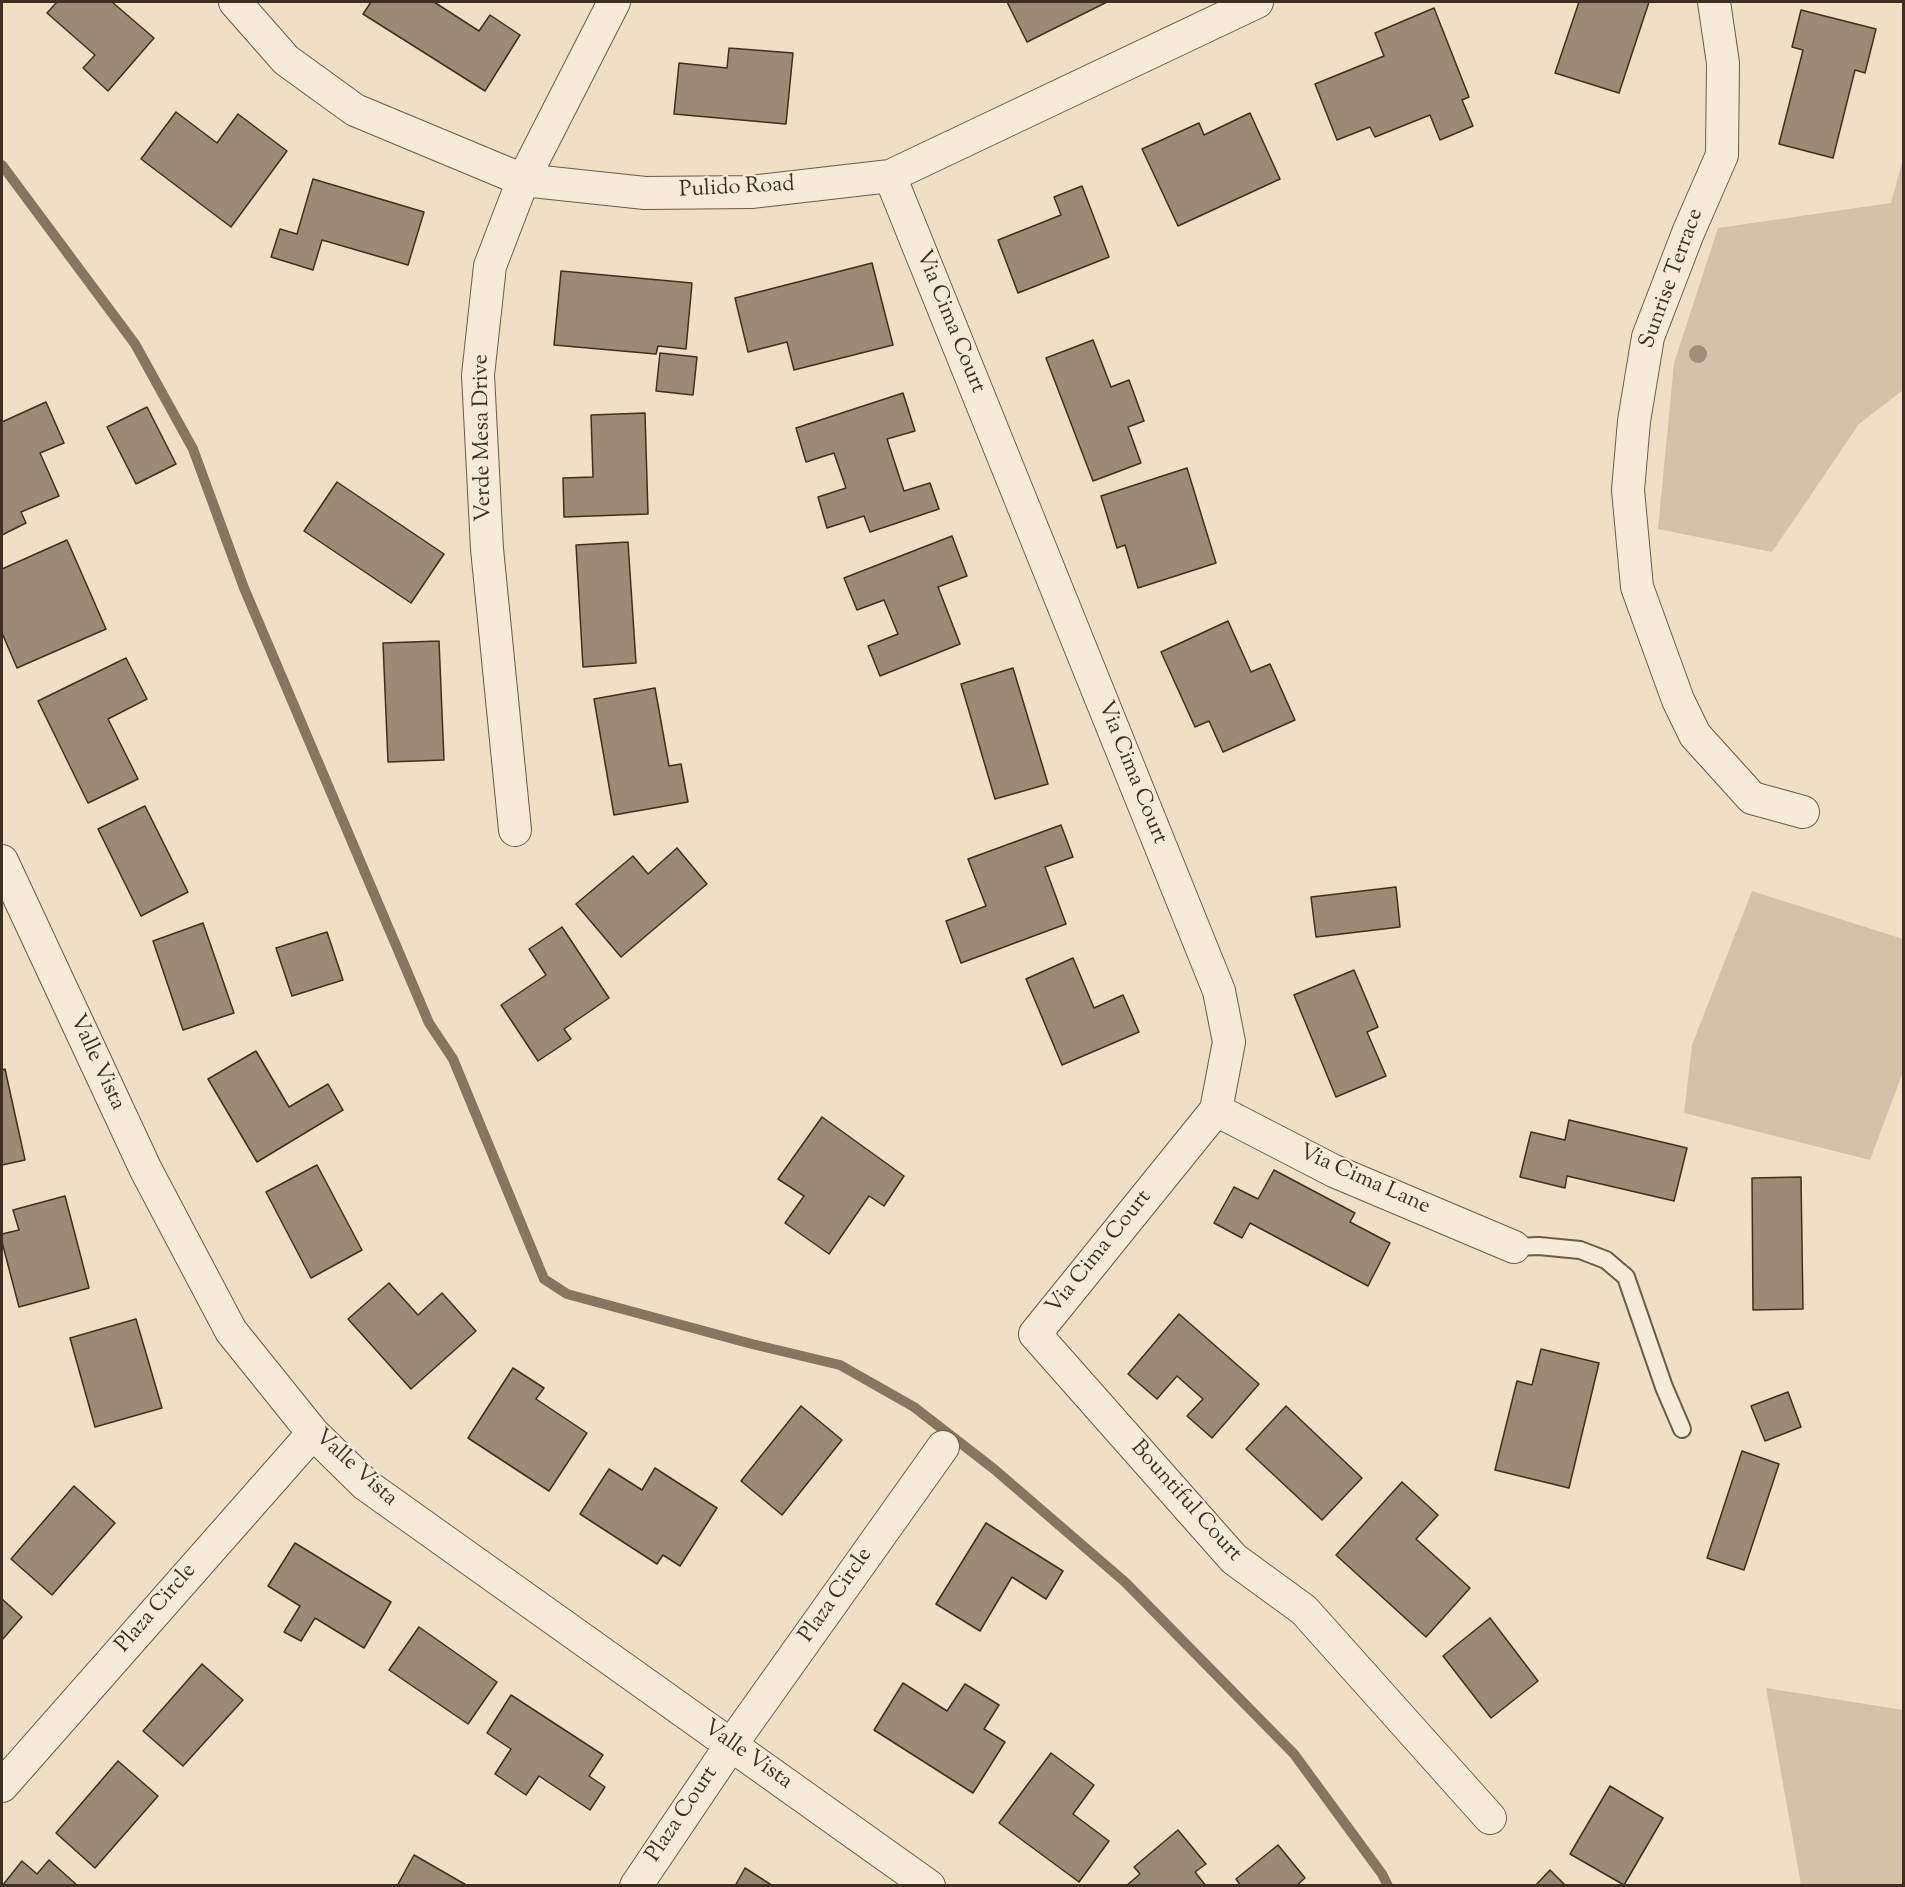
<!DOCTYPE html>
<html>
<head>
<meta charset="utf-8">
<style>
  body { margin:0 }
  #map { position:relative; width:1905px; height:1887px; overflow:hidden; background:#f1dfc5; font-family:"Sorts Mill Goudy",serif }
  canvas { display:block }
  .frame { position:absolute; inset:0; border:3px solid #3e2f20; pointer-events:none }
</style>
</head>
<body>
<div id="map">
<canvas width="1905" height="1887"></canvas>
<div class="frame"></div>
</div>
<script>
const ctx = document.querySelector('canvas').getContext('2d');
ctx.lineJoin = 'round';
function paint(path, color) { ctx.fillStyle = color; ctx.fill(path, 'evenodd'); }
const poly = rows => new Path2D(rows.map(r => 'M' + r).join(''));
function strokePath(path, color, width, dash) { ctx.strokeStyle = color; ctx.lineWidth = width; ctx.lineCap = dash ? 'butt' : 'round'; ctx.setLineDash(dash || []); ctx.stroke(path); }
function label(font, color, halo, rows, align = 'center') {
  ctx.font = font + ' "Sorts Mill Goudy",serif'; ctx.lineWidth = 4.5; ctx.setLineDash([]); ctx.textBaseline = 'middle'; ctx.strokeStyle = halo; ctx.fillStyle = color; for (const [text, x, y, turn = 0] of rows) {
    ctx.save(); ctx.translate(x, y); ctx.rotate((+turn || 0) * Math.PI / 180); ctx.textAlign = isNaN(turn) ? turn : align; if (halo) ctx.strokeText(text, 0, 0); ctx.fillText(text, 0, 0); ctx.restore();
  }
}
paint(poly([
  [1903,159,1903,390,1859,424,1772,552,1658,529,1674,363,1718,228,1891,203],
  [1752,891,1903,939,1903,1072,1870,1160,1684,1113,1692,1045],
  [1766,1688,1903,1710,1903,1885,1801,1885]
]), '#d3c1a9');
strokePath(poly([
  [2,165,135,344,193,449,244,588,429,1023,453,1059,544,1279,567,1294,752,1344,840,1365,914,1407,994,1469,1125,1582,1294,1754,1382,1874,1388,1886]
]), '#857561', 10);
const building = poly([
  [57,2,112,2,154,38,108,91,83,68,95,55,47,13,57,2],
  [371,2,434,2,479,31,490,15,520,35,485,91,363,14,371,2],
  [1007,2,1107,2,1027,42,1007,2],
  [1579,2,1649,2,1619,93,1555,73,1579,2],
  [1434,8,1469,97,1462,100,1473,126,1440,140,1430,115,1375,137,1370,127,1337,140,1315,84,1384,56,1375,33,1434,8],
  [1801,10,1876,29,1865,73,1855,70,1833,158,1779,144,1803,50,1792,47,1801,10],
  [729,48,793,53,786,124,674,114,679,63,727,68,729,48],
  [176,112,217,143,238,114,287,151,231,227,141,159,176,112],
  [1250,113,1280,179,1178,226,1142,149,1199,123,1204,135,1250,113],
  [313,179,424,212,408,265,322,240,313,270,271,257,280,229,297,234,313,179],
  [1082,186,1109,257,1018,293,998,240,1061,215,1054,197,1082,186],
  [872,263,893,345,794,370,787,342,748,352,735,298,872,263],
  [561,271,692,283,686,349,658,346,656,354,554,345,561,271],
  [1093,340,1111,387,1129,380,1144,421,1128,427,1141,463,1093,481,1046,358,1093,340],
  [660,353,697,357,693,395,656,391,660,353],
  [903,393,915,431,887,439,904,491,930,483,939,509,870,532,864,516,827,528,818,497,846,488,834,453,806,462,796,428,903,393],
  [46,402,64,443,40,453,59,496,21,512,26,523,2,535,2,422,46,402],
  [147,407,176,464,136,484,107,427,147,407],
  [645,413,648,514,564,517,563,478,593,477,591,415,645,413],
  [1187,468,1216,563,1138,588,1125,545,1117,548,1101,496,1187,468],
  [337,482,444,554,411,603,304,531,337,482],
  [952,536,967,576,938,587,960,644,880,676,868,646,898,634,884,600,857,610,844,578,952,536],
  [67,540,106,629,17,668,2,633,2,569,67,540],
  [628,542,636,663,583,667,576,545,628,542],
  [1228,621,1251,672,1270,664,1295,720,1223,752,1209,721,1195,727,1161,652,1228,621],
  [439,641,444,760,388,762,383,643,439,641],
  [126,658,147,699,108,719,138,779,88,803,38,701,126,658],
  [1013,668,1048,784,995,799,961,684,1013,668],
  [655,688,669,766,681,764,688,802,614,815,594,699,655,688],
  [145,806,188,892,141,916,98,829,145,806],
  [1061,825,1073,857,1045,867,1066,924,961,963,946,921,986,906,968,859,1061,825],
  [677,848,707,884,621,957,576,904,633,856,648,874,677,848],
  [1396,887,1400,927,1316,937,1311,897,1396,887],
  [203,923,234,1013,183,1030,153,941,203,923],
  [562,927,609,998,564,1029,571,1039,538,1061,501,1005,546,975,529,949,562,927],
  [327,932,343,980,292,996,276,948,327,932],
  [1073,958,1094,1008,1123,995,1139,1032,1062,1065,1026,979,1073,958],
  [1354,970,1378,1027,1367,1032,1386,1076,1336,1097,1294,995,1354,970],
  [256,1051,289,1107,328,1084,343,1110,257,1162,208,1079,256,1051],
  [5,1069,25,1160,2,1165,2,1070,5,1069],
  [822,1117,904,1176,884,1206,869,1196,829,1254,785,1223,804,1196,778,1179,822,1117],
  [1569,1120,1687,1148,1674,1201,1567,1176,1565,1188,1520,1177,1531,1132,1565,1140,1569,1120],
  [317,1165,362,1250,311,1278,266,1192,317,1165],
  [1274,1170,1355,1213,1350,1222,1390,1243,1368,1286,1250,1223,1242,1238,1214,1223,1234,1187,1258,1199,1274,1170],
  [1801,1177,1803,1309,1753,1310,1752,1178,1801,1177],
  [65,1196,89,1288,19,1307,2,1242,2,1234,19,1230,13,1210,65,1196],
  [389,1283,418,1315,442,1293,476,1331,411,1389,348,1319,389,1283],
  [1179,1314,1259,1384,1212,1438,1187,1416,1203,1399,1177,1376,1157,1399,1128,1374,1179,1314],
  [136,1319,162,1408,95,1427,70,1338,136,1319],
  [1541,1349,1599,1363,1569,1488,1495,1470,1517,1381,1532,1385,1541,1349],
  [513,1368,544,1388,536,1399,587,1433,549,1491,468,1438,513,1368],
  [1788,1392,1801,1427,1765,1441,1751,1406,1788,1392],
  [801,1406,842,1440,782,1515,741,1481,801,1406],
  [1286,1406,1362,1478,1322,1520,1246,1449,1286,1406],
  [1742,1451,1779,1464,1744,1570,1707,1558,1742,1451],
  [655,1468,717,1508,680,1566,663,1555,657,1564,580,1514,609,1469,642,1490,655,1468],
  [1402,1482,1438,1515,1416,1539,1470,1588,1426,1637,1336,1555,1402,1482],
  [74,1486,115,1523,52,1595,11,1559,74,1486],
  [986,1523,1063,1571,1046,1599,1012,1577,980,1631,936,1604,986,1523],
  [295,1543,391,1602,364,1648,315,1618,301,1641,284,1632,300,1606,268,1586,295,1543],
  [2,1599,22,1617,2,1640,2,1599],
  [1490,1618,1538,1681,1491,1718,1443,1656,1490,1618],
  [419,1627,497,1682,468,1724,389,1670,419,1627],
  [202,1664,243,1700,183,1766,143,1731,202,1664],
  [903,1683,947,1711,965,1684,999,1705,984,1729,1005,1742,973,1793,874,1730,903,1683],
  [511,1695,603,1755,589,1776,605,1787,590,1810,539,1776,526,1795,495,1774,511,1749,487,1733,511,1695],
  [1051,1753,1094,1785,1073,1814,1109,1841,1079,1882,999,1823,1051,1753],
  [118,1761,158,1796,95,1868,56,1833,118,1761],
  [1610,1786,1663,1818,1624,1885,1570,1854,1610,1786],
  [1178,1830,1206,1864,1195,1872,1206,1886,1126,1886,1140,1874,1134,1867,1178,1830],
  [1278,1845,1305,1878,1296,1886,1241,1886,1236,1879,1278,1845],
  [414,1855,468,1886,397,1886,414,1855],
  [49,1860,78,1886,2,1886,22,1861,37,1874,49,1860],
  [745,1868,773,1886,735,1886,745,1868],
  [1550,1870,1566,1886,1535,1886,1550,1870]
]);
paint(building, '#9b8b76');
strokePath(building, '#3e2f20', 1.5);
const lane = poly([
  [1514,1247,1539,1246,1580,1250,1606,1260,1626,1277,1664,1387,1682,1429]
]);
const street = poly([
  [235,2,286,60,355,110,523,180,645,193,751,192,890,176,1257,2],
  [1714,2,1723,63,1722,155,1688,233,1648,337,1634,421,1628,490,1637,587,1678,700,1695,735,1752,798,1803,812],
  [890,176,1219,991,1229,1042,1216,1110,1035,1334,1234,1559,1304,1610,1490,1818],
  [515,830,487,549,478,375,490,266,523,180,614,2],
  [2,861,146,1170,231,1331,313,1433,366,1485,929,1886],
  [1216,1110,1334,1171,1514,1247],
  [2,1786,313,1433],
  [636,1886,731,1745,943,1447]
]);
strokePath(lane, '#6b5b49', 20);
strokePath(street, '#6b5b49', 34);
strokePath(lane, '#f6ead9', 16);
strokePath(street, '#f6ead9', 32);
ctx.fillStyle = '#9f8e79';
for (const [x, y] of [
  [1698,354]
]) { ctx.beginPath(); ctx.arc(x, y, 9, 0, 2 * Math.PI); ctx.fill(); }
label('22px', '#3e2f20', '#f6ead9', [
  ["Pulido Road",737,189,-3],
  ["Sunrise Terrace",1673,279,-70],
  ["Via Cima Court",949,322,68],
  ["Verde Mesa Drive",484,438,-91],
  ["Via Cima Court",1131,773,68],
  ["Valle Vista",96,1063,65],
  ["Via Cima Lane",1364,1181,24],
  ["Via Cima Court",1100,1253,-51],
  ["Valle Vista",355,1469,42],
  ["Bountiful Court",1185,1502,48],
  ["Plaza Circle",837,1596,-55],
  ["Plaza Circle",157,1609,-49],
  ["Valle Vista",747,1756,35],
  ["Plaza Court",683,1815,-56]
]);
</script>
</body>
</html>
